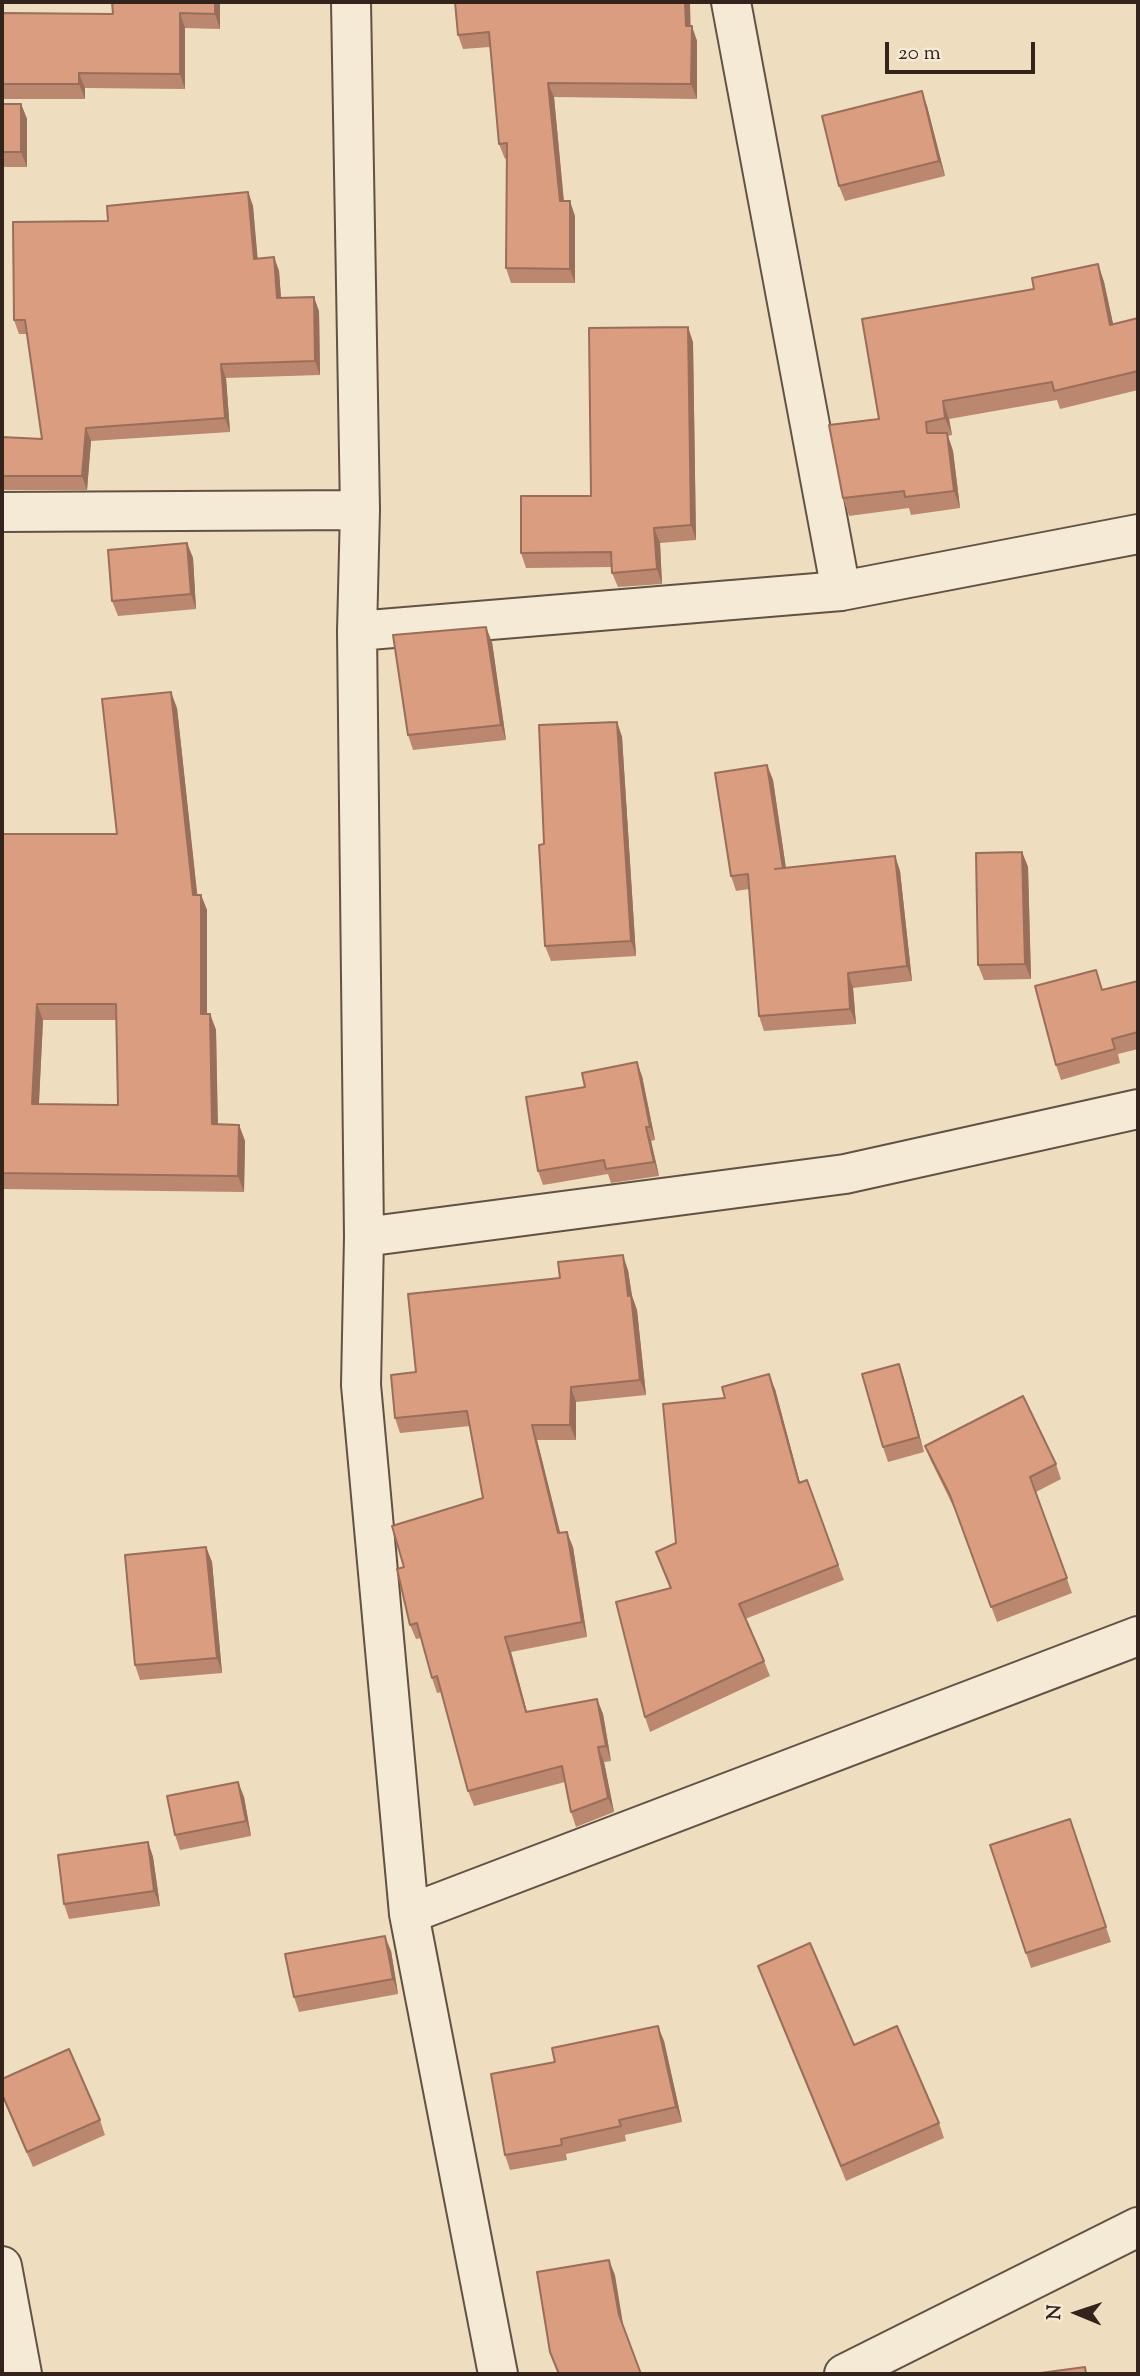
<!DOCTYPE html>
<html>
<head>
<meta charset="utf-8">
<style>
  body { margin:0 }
  #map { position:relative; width:1140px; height:2376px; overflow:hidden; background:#eedebf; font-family:"Sorts Mill Goudy",serif }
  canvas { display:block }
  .frame { position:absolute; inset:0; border:4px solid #33231c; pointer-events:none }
  .north { position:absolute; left:1042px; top:2278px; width:70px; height:70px; -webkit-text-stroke:5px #f4ead5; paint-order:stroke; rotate:272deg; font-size:19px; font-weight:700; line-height:28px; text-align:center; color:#33231c }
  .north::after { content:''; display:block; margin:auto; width:24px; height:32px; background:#33231c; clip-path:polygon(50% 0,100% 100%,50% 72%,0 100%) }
  .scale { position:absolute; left:885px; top:42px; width:150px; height:32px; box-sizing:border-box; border:4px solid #33231c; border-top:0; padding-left:9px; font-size:21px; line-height:24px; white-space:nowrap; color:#33231c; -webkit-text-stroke:5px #f4ead5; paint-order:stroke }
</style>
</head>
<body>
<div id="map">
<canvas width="1140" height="2376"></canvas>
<div class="frame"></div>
<div class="north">N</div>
<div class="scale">20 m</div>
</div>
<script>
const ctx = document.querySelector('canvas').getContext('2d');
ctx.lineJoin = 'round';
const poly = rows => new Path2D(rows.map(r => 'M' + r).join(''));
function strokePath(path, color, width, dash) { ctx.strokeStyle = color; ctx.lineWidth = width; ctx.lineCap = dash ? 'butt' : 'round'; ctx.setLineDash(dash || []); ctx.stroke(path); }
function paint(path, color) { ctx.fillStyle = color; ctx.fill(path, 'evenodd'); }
const minor = poly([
  [351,2,360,510,357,631,364,1237,361,1385,409,1914,498,2374],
  [731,2,841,591],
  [2,512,360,510],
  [357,631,841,591,1138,534],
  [364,1237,845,1174,1138,1109],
  [409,1914,1138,1636],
  [2,2266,22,2374],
  [844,2374,1138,2227]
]);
strokePath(minor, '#625245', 42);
strokePath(minor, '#f4ead5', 38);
paint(poly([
  [220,2,220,29,185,28,185,89,85,88,85,99,2,99,2,13,113,14],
  [455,2,691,26,697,41,697,99,554,97,564,201,575,216,575,283,511,283,506,268,507,158,505,159,499,144,490,47,463,49,458,35],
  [2,104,21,104,27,119,27,167,2,167],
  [927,106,945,176,845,201,839,186],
  [248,192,253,206,257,259,274,257,279,271,281,298,319,311,320,375,226,378,230,432,91,441,87,490,2,490,2,437,42,439,27,334,19,334,14,320,108,221],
  [1098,264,1104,282,1113,324,1138,318,1138,390,1060,409,1057,400,949,419,952,435,948,436,953,451,960,508,911,515,909,508,849,516,843,498,879,419,1034,289],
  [693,342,696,540,660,543,662,584,618,587,612,573,612,567,526,568,521,553,591,496],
  [187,543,193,558,196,609,118,616,112,601],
  [492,642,506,740,413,750,408,735],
  [177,708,197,895,201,895,207,910,207,1014,210,1014,216,1030,218,1125,239,1125,245,1141,244,1192,2,1189,2,834,117,834],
  [43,1020,116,1020,118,1105,39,1104],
  [617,722,622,737,636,956,551,961,545,946,544,844],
  [767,765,773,780,786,868,895,856,900,871,912,981,853,988,856,1024,764,1031,759,1016,749,889,736,891,731,876],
  [1022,852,1028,867,1031,979,984,980,978,965],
  [1138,981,1138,1049,1118,1054,1120,1063,1061,1080,1056,1065,1103,990],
  [642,1076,655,1140,651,1141,659,1176,611,1183,608,1174,543,1185,538,1171,585,1087],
  [628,1270,632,1296,637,1310,646,1395,576,1402,576,1440,537,1440,560,1533,573,1547,587,1637,511,1652,527,1712,597,1699,603,1714,611,1761,604,1762,614,1812,576,1827,571,1812,565,1782,474,1806,468,1791,442,1692,437,1693,432,1678,421,1638,416,1639,410,1625,404,1567,483,1498,470,1426,400,1433,395,1418,416,1372,560,1278],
  [899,1364,904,1379,924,1452,888,1462,883,1447],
  [775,1389,800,1483,807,1480,844,1580,745,1619,764,1661,770,1676,650,1732,645,1717,670,1588,656,1552,676,1543,725,1398],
  [925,1446,1056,1464,1061,1479,1036,1492,1072,1593,997,1622,955,1510,931,1461],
  [206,1547,212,1562,222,1673,140,1680,135,1665],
  [238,1782,244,1797,251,1836,180,1850,175,1835],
  [1070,1819,1111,1942,1031,1968,1026,1953],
  [148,1842,153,1857,160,1906,69,1919,64,1904],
  [391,1951,398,1994,299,2012,294,1997],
  [758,1966,854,2045,939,2123,944,2138,846,2181],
  [664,2041,682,2122,625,2135,626,2141,566,2154,567,2160,510,2170,505,2155],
  [2,2094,100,2120,105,2135,33,2167,2,2096]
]), '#bb876e');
paint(poly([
  [215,2,220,2,220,29,215,14],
  [685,2,690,2,691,41,686,26],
  [180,13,185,28,185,89,180,74],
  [692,26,697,41,697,99,691,84],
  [79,73,85,88,85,99,79,84],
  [548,83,554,97,565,215,560,201],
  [922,91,927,106,945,176,939,161],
  [21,104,27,119,27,167,21,152],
  [248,192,253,206,259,273,254,259],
  [570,201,575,216,575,283,570,269],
  [274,257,279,271,282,312,277,298],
  [1098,264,1104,282,1117,342,1110,325],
  [314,297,319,311,320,375,315,361],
  [688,327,693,342,696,540,691,525],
  [221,364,226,378,230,432,225,418],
  [943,401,949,419,952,435,945,418],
  [86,428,91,441,87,490,82,476],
  [947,433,953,451,960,508,954,491],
  [654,528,660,543,662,584,657,569],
  [187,543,193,558,196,609,191,594],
  [486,627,492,642,506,740,501,725],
  [171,692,177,708,199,910,193,895],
  [617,722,622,737,636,956,631,941],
  [767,765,773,780,788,883,783,868],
  [1022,852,1028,867,1031,979,1025,964],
  [895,856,900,871,912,981,907,966],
  [201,895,207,910,207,1030,201,1014],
  [848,973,853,988,856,1024,850,1009],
  [37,1004,43,1020,38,1120,32,1104],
  [210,1014,216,1030,218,1140,212,1124],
  [637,1062,642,1076,655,1140,650,1127],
  [239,1125,245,1141,244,1192,238,1176],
  [646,1127,651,1141,659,1176,654,1162],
  [623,1255,628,1270,632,1296,637,1310,646,1395,640,1380],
  [899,1364,904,1379,924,1452,919,1437],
  [769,1374,775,1389,804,1498,799,1483],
  [571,1387,576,1402,576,1440,570,1425],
  [532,1425,537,1440,564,1548,558,1533],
  [567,1532,573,1547,587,1637,582,1622],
  [206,1547,212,1562,222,1673,217,1658],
  [505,1637,511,1652,531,1727,526,1712],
  [597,1699,603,1714,611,1761,606,1746],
  [598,1747,604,1762,614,1812,608,1798],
  [238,1782,244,1797,251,1836,246,1821],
  [148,1842,153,1857,160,1906,154,1891],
  [385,1936,391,1951,398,1994,393,1979],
  [658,2026,664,2041,682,2122,676,2107],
  [609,2260,615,2275,624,2330,619,2315]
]), '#996e5a');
const building = poly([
  [112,2,215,2,215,14,180,13,180,74,79,73,79,84,2,84,2,13,113,14,112,2],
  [455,2,685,2,686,26,692,26,691,84,548,83,560,201,570,201,570,269,506,268,507,143,499,144,489,32,458,35,455,2],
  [922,91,939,161,839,186,822,116,922,91],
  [2,104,21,104,21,152,2,152,2,104],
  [248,192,254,259,274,257,277,298,314,297,315,361,221,364,225,418,86,428,82,476,2,476,2,437,42,439,25,320,14,320,13,222,108,221,107,206,248,192],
  [1098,264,1110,325,1138,318,1138,371,1054,391,1052,382,943,401,945,418,926,422,927,433,947,433,954,491,905,497,904,491,843,498,829,425,879,419,862,319,1034,289,1032,278,1098,264],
  [688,327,691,525,654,528,657,569,612,573,611,552,521,553,521,496,591,496,589,328,688,327],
  [187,543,191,594,112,601,108,550,187,543],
  [486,627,501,725,408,735,393,635,486,627],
  [171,692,193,895,201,895,201,1014,210,1014,212,1124,239,1125,238,1176,2,1173,2,834,117,834,102,699,171,692],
  [37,1004,116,1004,118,1105,32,1104,37,1004],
  [617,722,631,941,545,946,539,845,544,844,539,725,617,722],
  [767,765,783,868,775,869,895,856,907,966,848,973,850,1009,759,1016,748,874,731,876,715,773,767,765],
  [1022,852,1025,964,978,965,976,853,1022,852],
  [1096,970,1102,990,1138,981,1138,1032,1112,1039,1115,1049,1056,1065,1035,986,1096,970],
  [637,1062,650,1127,646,1127,654,1162,606,1169,604,1160,538,1171,526,1097,585,1087,582,1073,637,1062],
  [623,1255,628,1296,631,1295,640,1380,571,1387,570,1425,532,1425,558,1533,567,1532,582,1622,505,1637,526,1712,597,1699,606,1746,598,1747,608,1798,571,1812,562,1766,468,1791,437,1676,432,1678,417,1623,410,1625,397,1569,404,1567,392,1526,483,1498,467,1411,395,1418,391,1375,416,1372,408,1294,560,1278,558,1262,623,1255],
  [899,1364,919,1437,883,1447,862,1374,899,1364],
  [769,1374,799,1483,807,1480,838,1565,739,1604,764,1661,645,1717,616,1602,671,1588,656,1552,676,1543,663,1404,725,1398,722,1387,769,1374],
  [1023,1396,1056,1464,1030,1477,1067,1578,991,1607,950,1495,925,1446,1023,1396],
  [206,1547,217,1658,135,1665,125,1555,206,1547],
  [238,1782,246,1821,175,1835,167,1796,238,1782],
  [1070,1819,1106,1927,1026,1953,990,1845,1070,1819],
  [148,1842,154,1891,64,1904,58,1855,148,1842],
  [385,1936,393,1979,294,1997,285,1954,385,1936],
  [810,1943,854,2045,897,2026,939,2123,841,2166,758,1966,810,1943],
  [658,2026,676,2107,619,2120,621,2126,561,2139,562,2145,505,2155,491,2074,555,2062,552,2048,658,2026],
  [69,2049,100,2120,27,2152,2,2094,2,2079,69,2049],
  [609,2260,619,2315,641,2374,559,2374,550,2352,537,2272,609,2260],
  [1085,2367,1086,2374,1033,2374,1085,2367]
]);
paint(building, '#da9d80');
strokePath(building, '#996e5a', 2);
</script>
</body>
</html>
